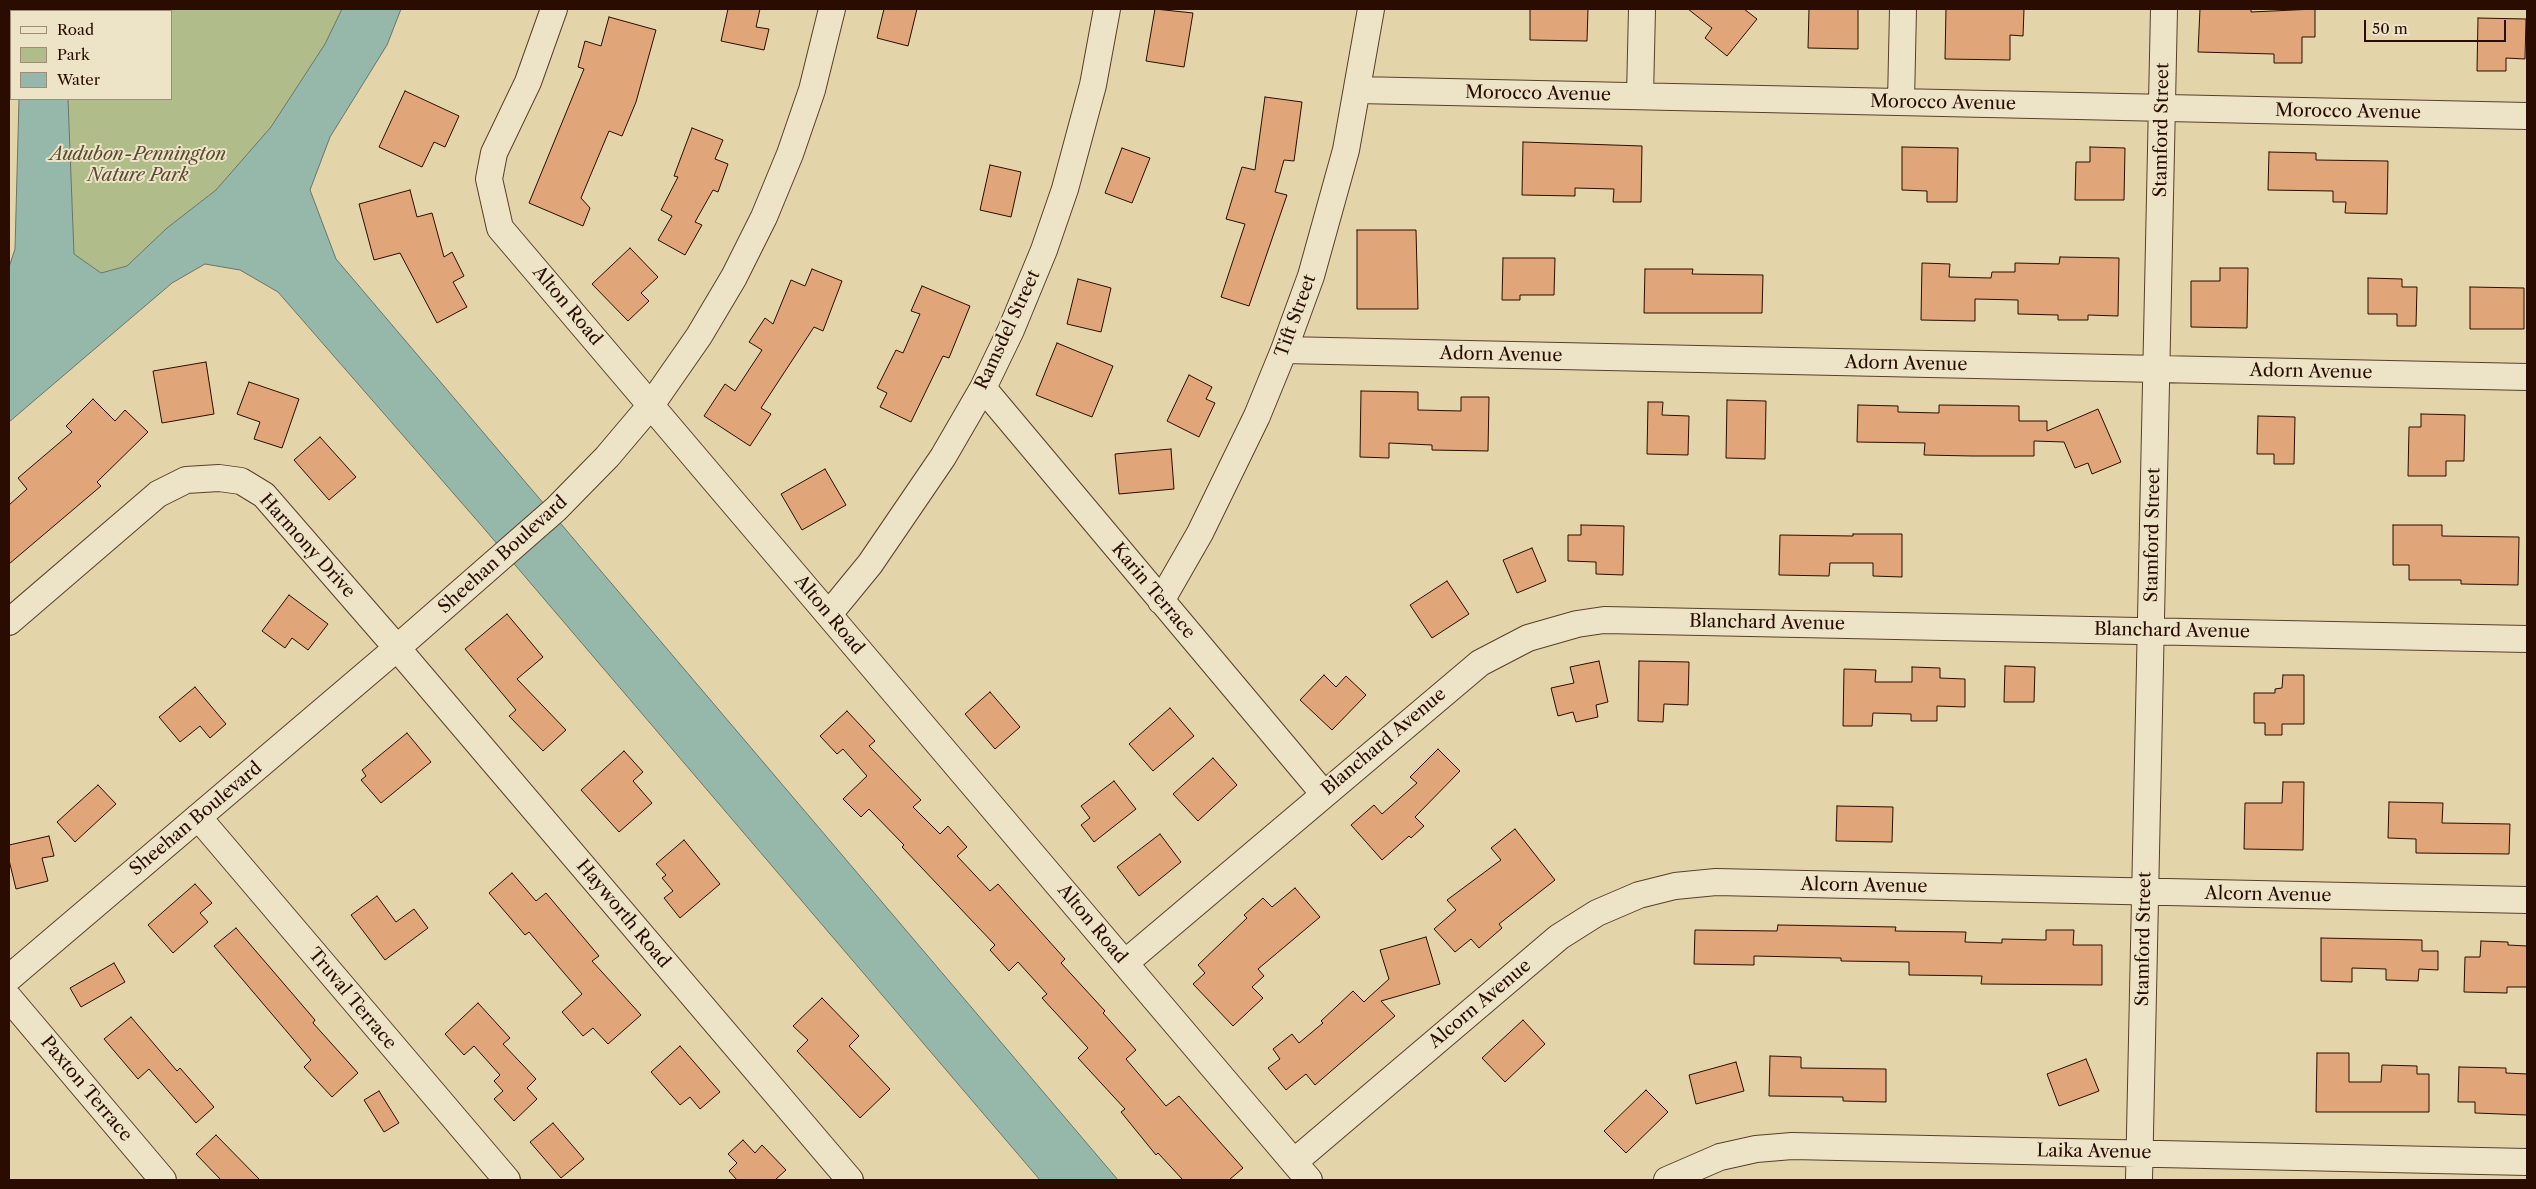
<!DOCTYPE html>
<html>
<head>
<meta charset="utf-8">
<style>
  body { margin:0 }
  #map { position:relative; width:2536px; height:1189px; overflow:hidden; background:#e4d4a9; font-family:"Libre Caslon Text",serif }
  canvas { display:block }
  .frame { position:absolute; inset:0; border:10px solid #2a0d00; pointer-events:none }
  .legend { position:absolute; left:10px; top:10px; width:162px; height:90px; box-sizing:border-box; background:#ede3c7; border:1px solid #9f8d77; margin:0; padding:6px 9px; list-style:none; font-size:15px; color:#2a0d00 }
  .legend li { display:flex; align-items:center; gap:10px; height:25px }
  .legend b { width:25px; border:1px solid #9f8d77 }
  .scale { position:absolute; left:2364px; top:20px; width:142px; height:22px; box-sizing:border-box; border:2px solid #2a0d00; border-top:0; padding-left:6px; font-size:15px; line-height:18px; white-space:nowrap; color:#2a0d00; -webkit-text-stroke:4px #ede3c7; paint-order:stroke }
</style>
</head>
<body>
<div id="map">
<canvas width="2536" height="1189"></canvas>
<div class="frame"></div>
<ul class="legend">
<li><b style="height:6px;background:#ede3c7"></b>Road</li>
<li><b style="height:14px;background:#b0bd8b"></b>Park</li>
<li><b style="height:14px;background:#95b8ab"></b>Water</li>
</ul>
<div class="scale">50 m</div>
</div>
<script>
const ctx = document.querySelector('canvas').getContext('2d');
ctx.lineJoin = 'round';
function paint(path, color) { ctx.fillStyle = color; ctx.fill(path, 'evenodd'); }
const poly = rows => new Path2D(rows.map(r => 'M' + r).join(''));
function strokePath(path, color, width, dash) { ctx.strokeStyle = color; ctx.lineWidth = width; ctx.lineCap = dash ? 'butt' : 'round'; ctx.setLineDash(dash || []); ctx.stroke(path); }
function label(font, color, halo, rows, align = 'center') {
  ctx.font = font + ' "Libre Caslon Text",serif'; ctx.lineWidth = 4; ctx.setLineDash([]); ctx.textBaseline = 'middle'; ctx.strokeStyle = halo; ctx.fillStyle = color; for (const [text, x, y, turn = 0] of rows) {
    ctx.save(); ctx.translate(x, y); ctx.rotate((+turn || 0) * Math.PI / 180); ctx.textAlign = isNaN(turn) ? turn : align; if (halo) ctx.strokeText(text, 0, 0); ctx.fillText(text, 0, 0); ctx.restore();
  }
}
paint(poly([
  [66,9,342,9,325,44,271,127,216,190,167,228,127,266,101,273,74,254,68,99,171,99,171,11,66,11]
]), '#b0bd8b');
const water = poly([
  [21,9,66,9,66,11,21,11,21,9],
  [342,9,401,9,387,45,330,137,310,190,336,259,1118,1180,1040,1180,481,525,278,292,240,270,205,264,172,283,9,422,9,267,15,249,19,99,68,99,74,254,101,273,127,266,167,228,216,190,271,127,325,44,342,9]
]);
paint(water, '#95b8ab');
strokePath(water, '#6a7467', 1);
const building = poly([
  [728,9,760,9,756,27,769,29,764,50,721,41,728,9],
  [884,9,917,9,908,46,877,38,884,9],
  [1155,9,1193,13,1184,67,1146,61,1155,9],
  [1530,9,1588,9,1587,41,1530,40,1530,9],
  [1688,9,1744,9,1757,19,1727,56,1705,38,1712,28,1688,9],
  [1809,9,1858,9,1858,49,1808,48,1809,9],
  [1946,9,2024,9,2023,36,2010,35,2010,60,1945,59,1946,9],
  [2200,9,2251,9,2251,12,2315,9,2315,37,2302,37,2302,63,2274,63,2274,54,2198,52,2200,9],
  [609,17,656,30,636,102,622,136,609,131,581,198,590,208,583,226,529,203,584,69,578,67,585,41,601,46,609,17],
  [2478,18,2526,19,2525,59,2506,58,2506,71,2477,71,2478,18],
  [405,91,459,116,445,147,434,142,422,167,379,147,405,91],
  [1265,97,1302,102,1294,161,1284,160,1275,192,1287,195,1249,306,1221,297,1245,224,1226,219,1242,167,1255,170,1265,97],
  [692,128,723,140,715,159,728,164,718,192,713,190,695,222,702,225,685,255,658,240,672,216,661,210,678,177,674,176,692,128],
  [1523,142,1642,146,1641,202,1613,202,1614,189,1575,188,1575,196,1522,195,1523,142],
  [1902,147,1958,148,1957,202,1927,202,1927,191,1902,190,1902,147],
  [2090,147,2125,148,2124,200,2075,200,2076,162,2090,162,2090,147],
  [1122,148,1150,158,1132,203,1105,193,1122,148],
  [2269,152,2316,153,2316,160,2388,161,2387,214,2345,213,2346,202,2333,202,2333,191,2268,190,2269,152],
  [990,165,1021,172,1011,217,980,210,990,165],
  [410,190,417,217,432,213,444,257,452,252,464,276,453,282,467,307,437,323,400,253,374,260,359,204,410,190],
  [1357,230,1416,230,1418,309,1357,309,1357,230],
  [630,248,658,277,641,293,649,301,628,321,592,284,630,248],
  [2060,257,2119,258,2118,316,2088,315,2088,320,2058,320,2058,315,2018,314,2018,300,1975,299,1975,321,1921,320,1922,263,1950,264,1949,277,1991,278,1992,272,2015,272,2015,263,2059,264,2060,257],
  [1503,258,1555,258,1554,295,1520,295,1520,300,1502,300,1503,258],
  [2220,268,2248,268,2247,328,2191,327,2191,281,2220,281,2220,268],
  [812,269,842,281,823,331,814,327,761,408,771,414,750,446,704,416,725,384,735,391,762,350,749,342,765,318,773,324,791,280,805,286,812,269],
  [1645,269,1693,269,1692,274,1763,275,1762,313,1644,313,1645,269],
  [2368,278,2402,279,2402,287,2417,287,2416,326,2397,326,2397,314,2368,314,2368,278],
  [1078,279,1111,288,1101,332,1067,324,1078,279],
  [922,286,970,306,949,358,943,356,911,422,880,407,887,393,877,388,896,350,903,353,920,314,911,311,922,286],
  [2470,287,2524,288,2524,329,2470,329,2470,287],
  [1057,343,1113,366,1092,417,1036,395,1057,343],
  [206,362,214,414,162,423,153,371,206,362],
  [1189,375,1212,387,1206,399,1215,403,1199,437,1167,421,1189,375],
  [249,382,299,399,282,448,254,439,260,422,237,414,249,382],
  [1361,391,1418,392,1418,410,1461,411,1461,397,1489,397,1488,451,1432,450,1432,445,1389,443,1389,458,1360,457,1361,391],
  [93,399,115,421,125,410,148,432,97,482,101,486,9,564,9,505,27,489,18,478,72,432,66,426,93,399],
  [1727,400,1766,401,1765,459,1726,458,1727,400],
  [1648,402,1663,402,1662,415,1689,416,1688,455,1647,454,1648,402],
  [1858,405,1898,406,1898,412,1939,413,1939,405,2019,406,2019,421,2047,421,2047,431,2098,409,2121,462,2092,474,2088,463,2075,468,2064,442,2034,441,2034,456,1972,456,1924,455,1925,443,1857,442,1858,405],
  [2421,414,2465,415,2464,461,2446,461,2446,476,2408,476,2409,427,2421,427,2421,414],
  [2258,416,2295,417,2294,464,2274,464,2274,454,2257,454,2258,416],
  [320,437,356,477,329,500,294,460,320,437],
  [1171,449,1174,489,1119,494,1115,454,1171,449],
  [825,469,846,505,802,530,781,494,825,469],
  [1581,525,1624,526,1623,575,1596,574,1596,562,1568,561,1568,535,1581,535,1581,525],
  [2393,525,2442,525,2442,536,2519,537,2518,585,2461,584,2461,580,2409,580,2409,565,2393,565,2393,525],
  [1853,534,1902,534,1902,577,1873,576,1873,563,1830,563,1829,576,1779,575,1780,535,1853,536,1853,534],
  [1532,548,1546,581,1517,593,1503,560,1532,548],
  [1447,581,1469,614,1432,638,1410,605,1447,581],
  [289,595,328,624,308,650,292,638,285,648,262,631,289,595],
  [507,614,543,657,517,679,566,730,543,751,509,716,516,710,465,649,507,614],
  [1599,661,1608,702,1596,705,1598,717,1576,722,1573,712,1558,716,1551,688,1574,683,1570,667,1599,661],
  [1639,661,1689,662,1688,705,1664,704,1663,722,1638,721,1639,661],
  [2005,666,2035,667,2034,702,2004,702,2005,666],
  [1912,667,1940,668,1940,678,1965,679,1965,707,1937,706,1937,721,1911,721,1911,714,1873,713,1872,726,1843,726,1844,669,1876,670,1875,682,1912,682,1912,667],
  [1324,675,1336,687,1346,676,1366,695,1332,730,1300,700,1324,675],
  [2283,675,2304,675,2304,724,2282,724,2282,735,2265,735,2265,723,2254,723,2254,693,2275,693,2275,689,2282,688,2283,675],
  [195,687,226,724,210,738,200,726,180,742,159,717,195,687],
  [990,692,1020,727,995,749,965,714,990,692],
  [1170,708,1194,736,1153,771,1129,744,1170,708],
  [847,711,875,741,869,746,921,800,913,807,940,834,948,826,967,847,957,856,990,891,998,884,1065,959,1061,963,1105,1011,1103,1013,1136,1050,1126,1059,1166,1106,1179,1096,1243,1168,1229,1180,1183,1180,1158,1153,1156,1155,1121,1112,1125,1109,1078,1058,1088,1048,1042,998,1047,994,1018,962,1009,971,990,950,995,945,902,847,904,845,869,809,861,817,843,799,867,776,843,749,837,754,820,736,847,711],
  [407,733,431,762,381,803,361,780,366,776,362,770,407,733],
  [1438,749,1460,771,1415,817,1424,826,1411,838,1409,836,1382,860,1351,825,1374,805,1382,814,1417,783,1410,777,1438,749],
  [624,751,643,772,633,781,652,803,619,832,581,790,624,751],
  [1213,758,1237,785,1198,821,1173,794,1213,758],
  [1114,781,1136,809,1094,842,1081,825,1090,818,1081,806,1114,781],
  [2283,782,2304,782,2303,850,2244,849,2245,803,2282,803,2283,782],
  [98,785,116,804,75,842,57,822,98,785],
  [2389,802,2443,803,2442,823,2510,824,2509,854,2416,853,2416,839,2388,838,2389,802],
  [1837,806,1893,807,1892,842,1836,841,1837,806],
  [1515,829,1555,880,1499,924,1502,928,1479,948,1471,939,1455,952,1434,929,1456,910,1447,900,1501,860,1491,848,1515,829],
  [1160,834,1181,862,1139,896,1117,867,1160,834],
  [49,836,54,856,42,858,48,881,16,889,9,860,9,845,49,836],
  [684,840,720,884,680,918,664,898,673,891,662,878,666,875,656,864,684,840],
  [512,873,536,901,546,893,599,956,592,961,641,1015,608,1044,593,1028,583,1036,562,1012,582,994,529,932,525,935,489,893,512,873],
  [195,884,212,903,200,913,208,922,173,953,148,925,195,884],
  [1295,888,1320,917,1258,969,1264,976,1252,987,1263,998,1233,1026,1193,984,1205,973,1198,965,1247,918,1244,915,1263,898,1272,907,1295,888],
  [377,896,396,922,414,909,428,928,385,960,351,915,377,896],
  [1778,925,1896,927,1895,931,1966,932,1965,942,2002,943,2002,939,2046,940,2046,930,2074,930,2073,945,2102,945,2102,985,1981,984,1982,976,1909,975,1909,962,1841,961,1841,958,1754,956,1754,965,1694,964,1695,930,1777,931,1778,925],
  [236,928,315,1020,313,1023,358,1073,332,1097,304,1067,311,1060,214,946,236,928],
  [1426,937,1440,984,1381,1001,1395,1016,1315,1085,1306,1074,1286,1090,1268,1068,1280,1059,1273,1049,1292,1034,1299,1043,1323,1023,1321,1021,1353,991,1364,1002,1368,998,1389,979,1380,950,1426,937],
  [2321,938,2422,940,2422,951,2438,951,2438,970,2419,969,2418,981,2386,980,2386,969,2352,968,2352,982,2321,981,2321,938],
  [2481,941,2508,942,2508,945,2527,946,2527,987,2507,987,2507,993,2464,992,2465,957,2480,957,2481,941],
  [114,963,125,982,81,1007,70,988,114,963],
  [822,998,859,1036,849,1046,890,1089,860,1118,797,1051,808,1040,793,1026,822,998],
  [478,1003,510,1038,503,1044,536,1079,527,1088,537,1099,514,1121,494,1099,503,1091,494,1081,500,1075,474,1046,464,1055,445,1034,478,1003],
  [131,1017,177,1071,180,1068,214,1107,196,1123,149,1069,138,1079,104,1039,131,1017],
  [1523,1020,1545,1044,1505,1082,1482,1058,1523,1020],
  [680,1046,720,1092,700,1109,690,1097,680,1105,651,1072,680,1046],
  [2317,1053,2349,1053,2349,1082,2381,1082,2382,1065,2417,1066,2417,1074,2429,1074,2429,1112,2316,1112,2317,1053],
  [1770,1056,1801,1057,1801,1068,1886,1069,1886,1102,1843,1101,1843,1097,1769,1096,1770,1056],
  [2086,1059,2099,1091,2059,1106,2047,1074,2086,1059],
  [1736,1062,1744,1091,1696,1104,1689,1075,1736,1062],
  [2459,1067,2506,1068,2506,1073,2527,1074,2527,1115,2475,1113,2475,1102,2458,1102,2459,1067],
  [1646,1090,1668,1112,1626,1153,1604,1131,1646,1090],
  [379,1091,399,1123,384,1132,364,1100,379,1091],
  [553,1123,584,1159,561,1178,530,1142,553,1123],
  [216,1135,260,1180,221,1180,196,1154,216,1135],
  [743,1140,755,1153,762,1145,786,1170,775,1180,737,1180,729,1171,737,1163,728,1154,743,1140]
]);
paint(building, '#e0a578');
strokePath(building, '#2a0d00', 1);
const minor = poly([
  [554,9,528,82,494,153,489,179,500,228,1309,1180],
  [1358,90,2527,116],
  [1640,96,1642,9],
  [1901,102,1903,9],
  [1284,350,2527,377],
  [983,388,1324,794],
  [1161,601,1200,533,1257,416,1284,350,1311,276,1346,150,1371,9],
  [829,614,870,564,943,457,983,388,1011,330,1044,250,1065,189,1093,85,1107,9],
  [9,622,158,494,186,480,219,478,241,481,264,495,397,648,850,1180],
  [198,817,507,1180],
  [1125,963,1480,663,1528,638,1577,624,1604,620,2527,639],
  [9,978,397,648,556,509,607,457,651,405,699,336,734,277,764,217,790,154,812,90,832,9],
  [9,998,163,1180],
  [1294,1162,1559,937,1597,913,1639,895,1675,886,1716,882,2527,900],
  [1667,1180,1720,1157,1756,1149,1792,1146,2527,1162],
  [2139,1180,2164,9]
]);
strokePath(minor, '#583f2a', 28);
strokePath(minor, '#ede3c7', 26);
label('18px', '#2a0d00', '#ede3c7', [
  ["Morocco Avenue",1538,94,1],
  ["Morocco Avenue",1943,103,1],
  ["Morocco Avenue",2348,112,1],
  ["Stamford Street",2162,130,-89],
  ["Alton Road",567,306,50],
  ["Tift Street",1296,316,-70],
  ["Ramsdel Street",1008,330,-65],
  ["Adorn Avenue",1501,355,1],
  ["Adorn Avenue",1906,364,1],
  ["Adorn Avenue",2311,372,1],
  ["Stamford Street",2153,535,-89],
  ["Harmony Drive",307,546,48],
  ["Sheehan Boulevard",503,555,-42],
  ["Karin Terrace",1153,591,50],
  ["Alton Road",829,615,50],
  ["Blanchard Avenue",1767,623,1],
  ["Blanchard Avenue",2172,631,1],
  ["Blanchard Avenue",1384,742,-40],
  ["Sheehan Boulevard",196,819,-40],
  ["Alcorn Avenue",1864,886,1],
  ["Alcorn Avenue",2268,895,1],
  ["Hayworth Road",623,914,50],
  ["Alton Road",1092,924,50],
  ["Stamford Street",2144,939,-89],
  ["Truval Terrace",352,999,50],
  ["Alcorn Avenue",1480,1004,-40],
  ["Paxton Terrace",86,1089,50],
  ["Laika Avenue",2094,1152,1]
]);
label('italic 18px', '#594b31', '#ede3c7', [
  ["Audubon-Pennington",138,155],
  ["Nature Park",138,176]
]);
</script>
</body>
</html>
